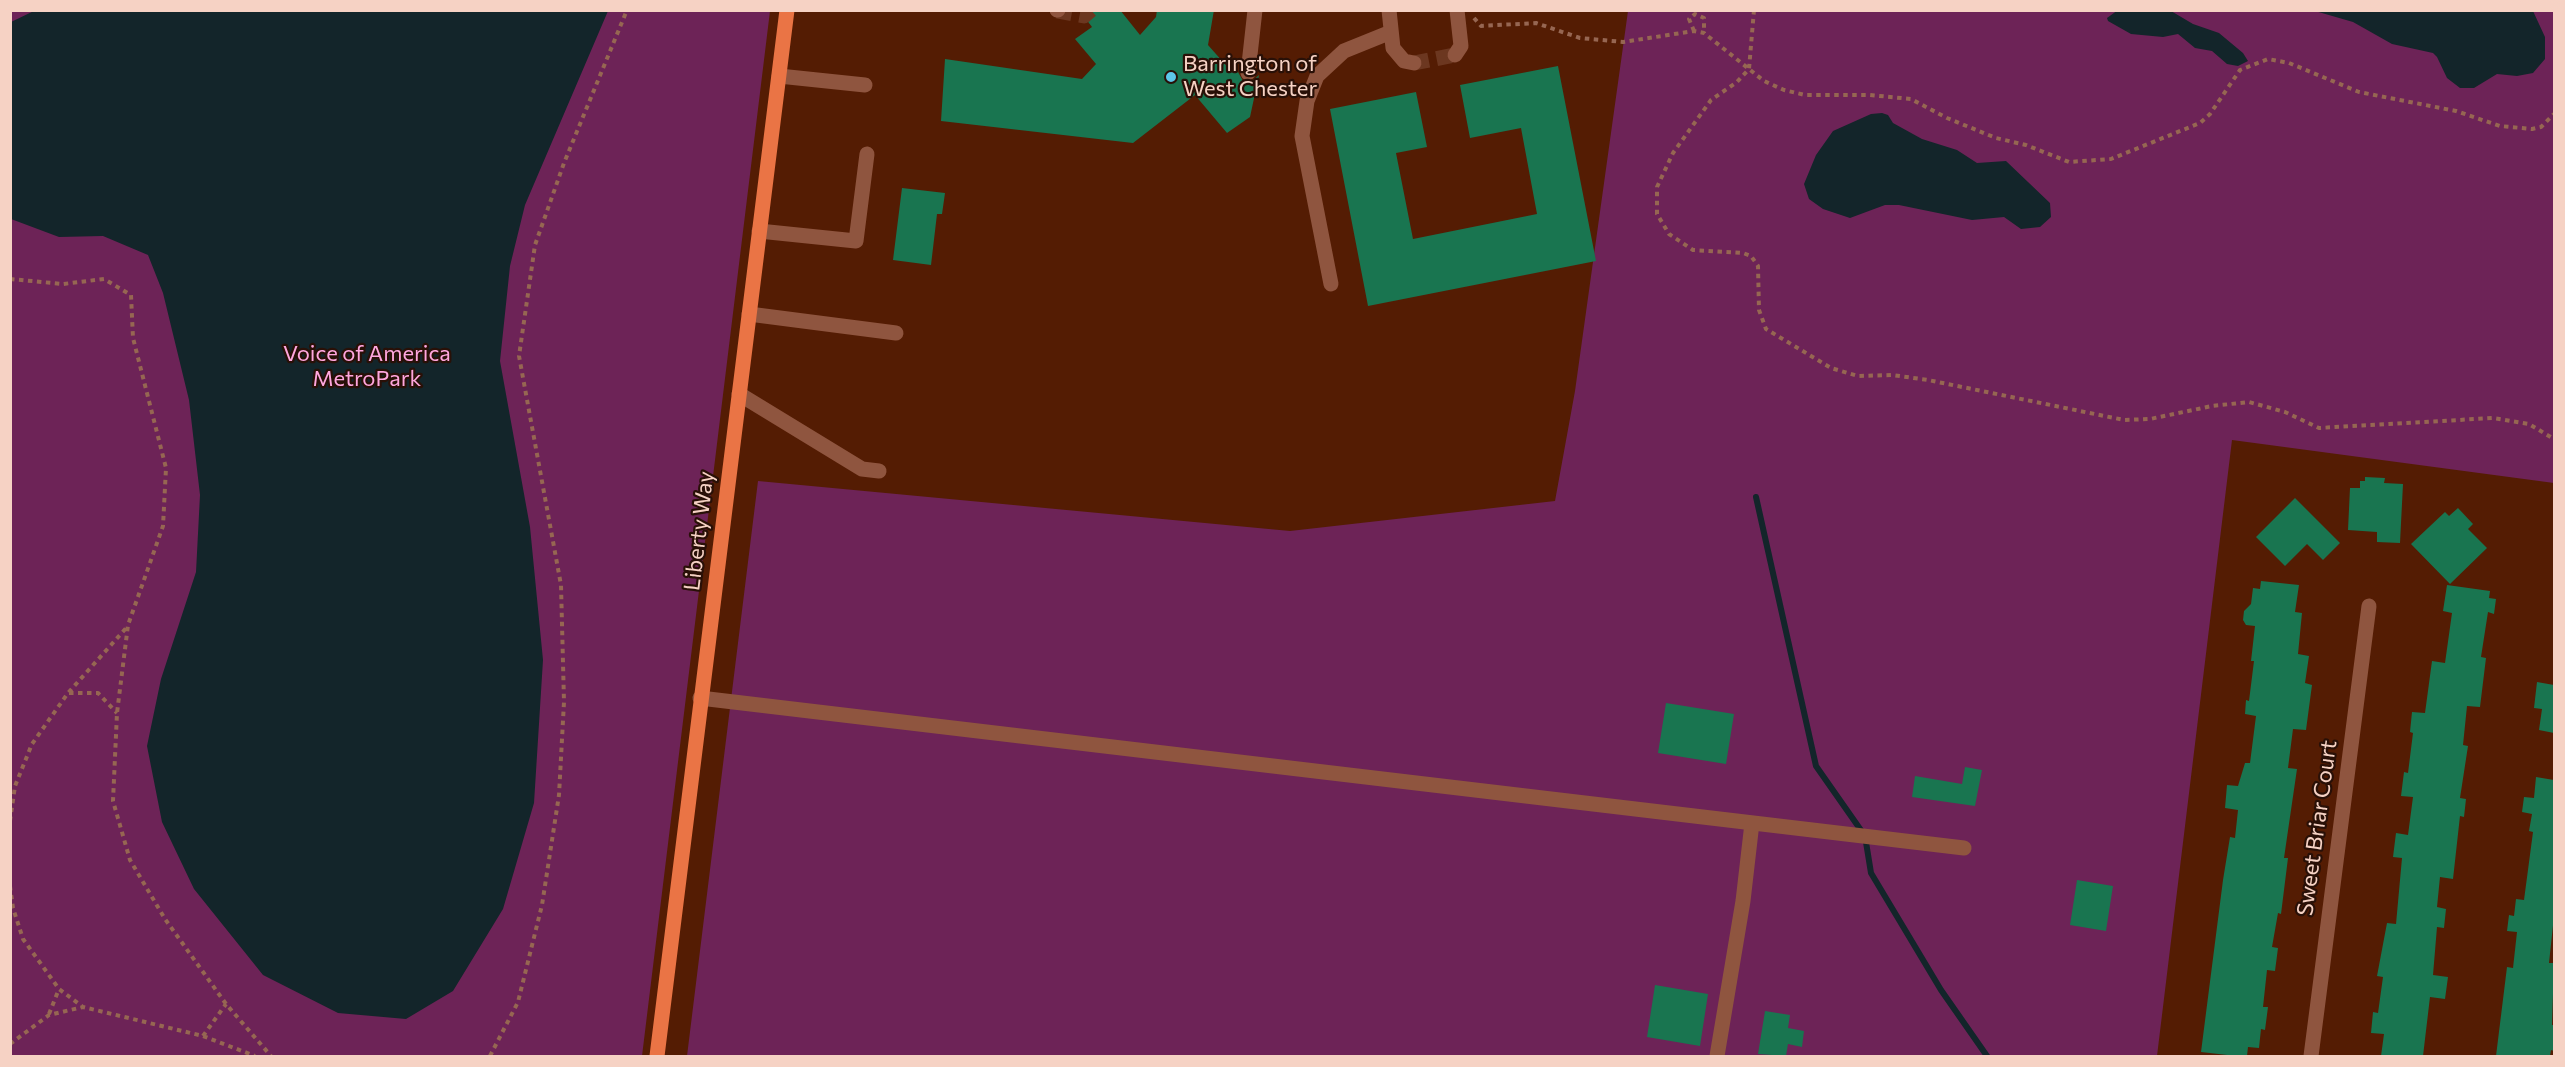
<!DOCTYPE html>
<html>
<head>
<meta charset="utf-8">
<style>
  body { margin:0 }
  #map { position:relative; width:2565px; height:1067px; overflow:hidden; background:#541c03; font-family:Commissioner,sans-serif }
  canvas { display:block }
  .frame { position:absolute; inset:0; border:12px solid #f6d2c4; pointer-events:none }
</style>
</head>
<body>
<div id="map">
<canvas width="2565" height="1067"></canvas>
<div class="frame"></div>
</div>
<script>
const ctx = document.querySelector('canvas').getContext('2d');
ctx.lineJoin = 'round';
function paint(path, color) { ctx.fillStyle = color; ctx.fill(path, 'evenodd'); }
const poly = rows => new Path2D(rows.map(r => 'M' + r).join(''));
function strokePath(path, color, width, dash) { ctx.strokeStyle = color; ctx.lineWidth = width; ctx.lineCap = dash ? 'butt' : 'round'; ctx.setLineDash(dash || []); ctx.stroke(path); }
function label(font, color, halo, rows, align = 'center') {
  ctx.font = font + ' Commissioner,sans-serif'; ctx.lineWidth = 4.5; ctx.setLineDash([]); ctx.textBaseline = 'middle'; ctx.strokeStyle = halo; ctx.fillStyle = color; for (const [text, x, y, turn = 0] of rows) {
    ctx.save(); ctx.translate(x, y); ctx.rotate((+turn || 0) * Math.PI / 180); ctx.textAlign = isNaN(turn) ? turn : align; if (halo) ctx.strokeText(text, 0, 0); ctx.fillText(text, 0, 0); ctx.restore();
  }
}
paint(poly([
  [10,11,770,11,642,1056,11,1056],
  [1628,11,2554,11,2554,483,2232,440,2157,1056,687,1056,758,481,1290,531,1555,501,1575,391]
]), '#6d2357');
paint(poly([
  [36,10,608,11,525,205,510,266,500,361,530,527,543,660,534,803,503,909,453,991,406,1019,338,1013,263,975,194,889,162,822,147,746,161,679,196,572,200,495,189,400,163,293,148,255,103,236,59,237,11,219,11,22],
  [2118,10,2171,11,2193,24,2219,33,2243,53,2248,61,2238,66,2227,64,2212,51,2195,48,2178,34,2163,37,2131,34,2108,21,2107,18],
  [2315,11,2533,11,2545,37,2545,59,2533,73,2517,76,2497,74,2474,88,2460,88,2447,78,2437,57,2433,53,2392,44,2353,22],
  [1882,113,1888,115,1893,123,1922,139,1957,150,1977,163,2006,161,2050,203,2051,217,2040,227,2021,229,2004,217,1972,220,1899,205,1885,205,1850,218,1823,209,1809,199,1804,184,1816,155,1833,131,1871,114]
]), '#13252a');
strokePath(poly([
  [1756,497,1816,766,1865,836,1871,873,1941,990,1987,1056]
]), '#13252a', 6);
paint(poly([
  [1079,10,1120,10,1140,35,1156,17,1157,10,1214,10,1208,45,1231,71,1238,72,1243,81,1251,82,1259,75,1250,117,1227,133,1195,95,1133,143,941,121,945,59,1082,79,1096,64,1075,39,1092,27],
  [1558,66,1596,261,1368,306,1330,109,1416,92,1427,147,1396,153,1413,239,1537,214,1521,128,1470,138,1460,85],
  [902,188,945,193,942,214,937,214,931,265,893,260],
  [2365,477,2385,478,2384,483,2403,484,2400,543,2377,542,2377,532,2348,530,2350,488,2360,488,2360,481,2365,481],
  [2295,498,2340,543,2323,560,2307,544,2285,566,2256,537],
  [2458,508,2473,524,2468,529,2487,548,2450,584,2411,544,2445,512,2449,516],
  [2261,581,2299,585,2295,612,2302,613,2298,654,2309,656,2305,683,2312,685,2306,730,2293,729,2288,768,2297,769,2284,858,2288,858,2281,914,2278,913,2272,947,2278,948,2275,971,2267,970,2263,1007,2268,1007,2265,1030,2261,1029,2259,1048,2248,1047,2247,1056,2236,1056,2201,1052,2223,880,2230,837,2235,838,2238,810,2225,808,2227,785,2238,786,2245,763,2250,763,2256,716,2245,714,2246,700,2249,701,2254,661,2251,661,2255,626,2246,625,2243,620,2244,611,2251,604,2253,588,2260,589],
  [2447,585,2490,591,2489,598,2496,599,2494,614,2488,612,2481,657,2486,658,2480,707,2467,706,2463,745,2468,746,2460,798,2466,799,2464,817,2460,816,2453,879,2440,877,2437,907,2446,909,2444,928,2437,927,2433,975,2448,977,2445,999,2430,997,2423,1056,2381,1056,2384,1034,2371,1033,2373,1012,2378,1013,2383,977,2377,976,2387,923,2396,924,2402,858,2393,857,2396,833,2408,835,2413,797,2401,796,2404,772,2408,773,2413,733,2410,732,2412,712,2425,713,2432,661,2445,663,2452,613,2443,611],
  [2537,682,2554,685,2554,733,2539,730,2542,709,2534,708],
  [1666,703,1734,714,1726,764,1658,753],
  [1965,767,1982,770,1975,806,1912,797,1915,776,1962,784],
  [2536,777,2554,780,2554,916,2549,963,2554,963,2552,1025,2554,1025,2554,1051,2551,1050,2550,1056,2496,1056,2507,967,2513,968,2517,932,2507,931,2509,915,2514,916,2516,899,2524,900,2533,832,2529,831,2532,814,2522,812,2524,797,2534,798],
  [2077,880,2113,886,2106,931,2070,925],
  [1655,985,1708,994,1700,1046,1647,1037],
  [1765,1011,1790,1015,1788,1028,1804,1031,1802,1047,1788,1044,1786,1056,1758,1054]
]), '#197550');
strokePath(poly([
  [1057,11,1084,16,1091,10],
  [1414,63,1455,55]
]), '#6c3720', 15, [15, 8]);
strokePath(poly([
  [1754,10,1749,69,1737,82,1711,100,1673,153,1657,187,1657,214,1669,234,1693,250,1743,253,1751,256,1758,266,1759,310,1766,329,1831,368,1858,376,1892,375,1928,380,2124,420,2150,419,2212,406,2249,402,2285,412,2319,428,2493,418,2529,424,2554,439],
  [1474,18,1481,26,1536,23,1580,38,1623,42,1694,31,1704,33,1764,81,1784,90,1805,95,1870,95,1911,99,1947,118,1996,138,2026,145,2069,162,2111,159,2200,123,2210,114,2240,70,2268,59,2289,63,2359,92,2456,111,2500,126,2532,129,2541,127,2554,114],
  [1694,31,1689,19,1695,14,1704,18,1704,33],
  [10,279,63,284,104,279,131,295,133,338,166,468,163,526,128,625,117,713,113,801,130,860,165,919,226,1004,271,1056],
  [69,693,98,693,117,713],
  [10,821,15,786,32,744,68,693,128,626],
  [10,886,13,908,23,939,59,989,83,1007,203,1036,255,1056],
  [49,1014,59,989],
  [203,1036,226,1004],
  [10,1044,49,1015,83,1007],
  [490,1056,518,1002,542,905,559,795,564,702,561,585,519,356,535,245,564,163,627,10]
]), '#966652', 4, [4.5, 4.5]);
strokePath(poly([
  [1057,10,1058,10],
  [1389,10,1393,48,1404,61,1414,63],
  [1455,55,1461,46,1457,10],
  [1248,73,1255,10],
  [779,76,865,85],
  [759,231,856,241,867,154],
  [1331,284,1302,136,1307,101,1317,76,1344,51,1391,32],
  [749,314,896,333],
  [739,394,862,469,879,471],
  [700,698,1964,848],
  [1717,1056,1743,901,1752,823],
  [2311,1056,2369,606]
]), '#8f553f', 15);
strokePath(poly([
  [657,1056,787,10]
]), '#ea7445', 15);
for (const [x, y, r, color] of [
  [1171,77,6,"#5dc7e8"]
]) { const dot = new Path2D(); dot.arc(x, y, r, 0, 2 * Math.PI); ctx.fillStyle = color; ctx.fill(dot); strokePath(dot, '#291007', 2); }
label('22px', '#f6d2c4', '#291007', [
  ["Barrington of",1183,64],
  ["West Chester",1183,89]
], 'left');
label('22px', '#ffa6de', '#291007', [
  ["Voice of America",367,354],
  ["MetroPark",367,379]
]);
label('22px', '#f6d2c4', '#291007', [
  ["Liberty Way",699,531,-83],
  ["Sweet Briar Court",2317,828,-82]
]);
</script>
</body>
</html>
